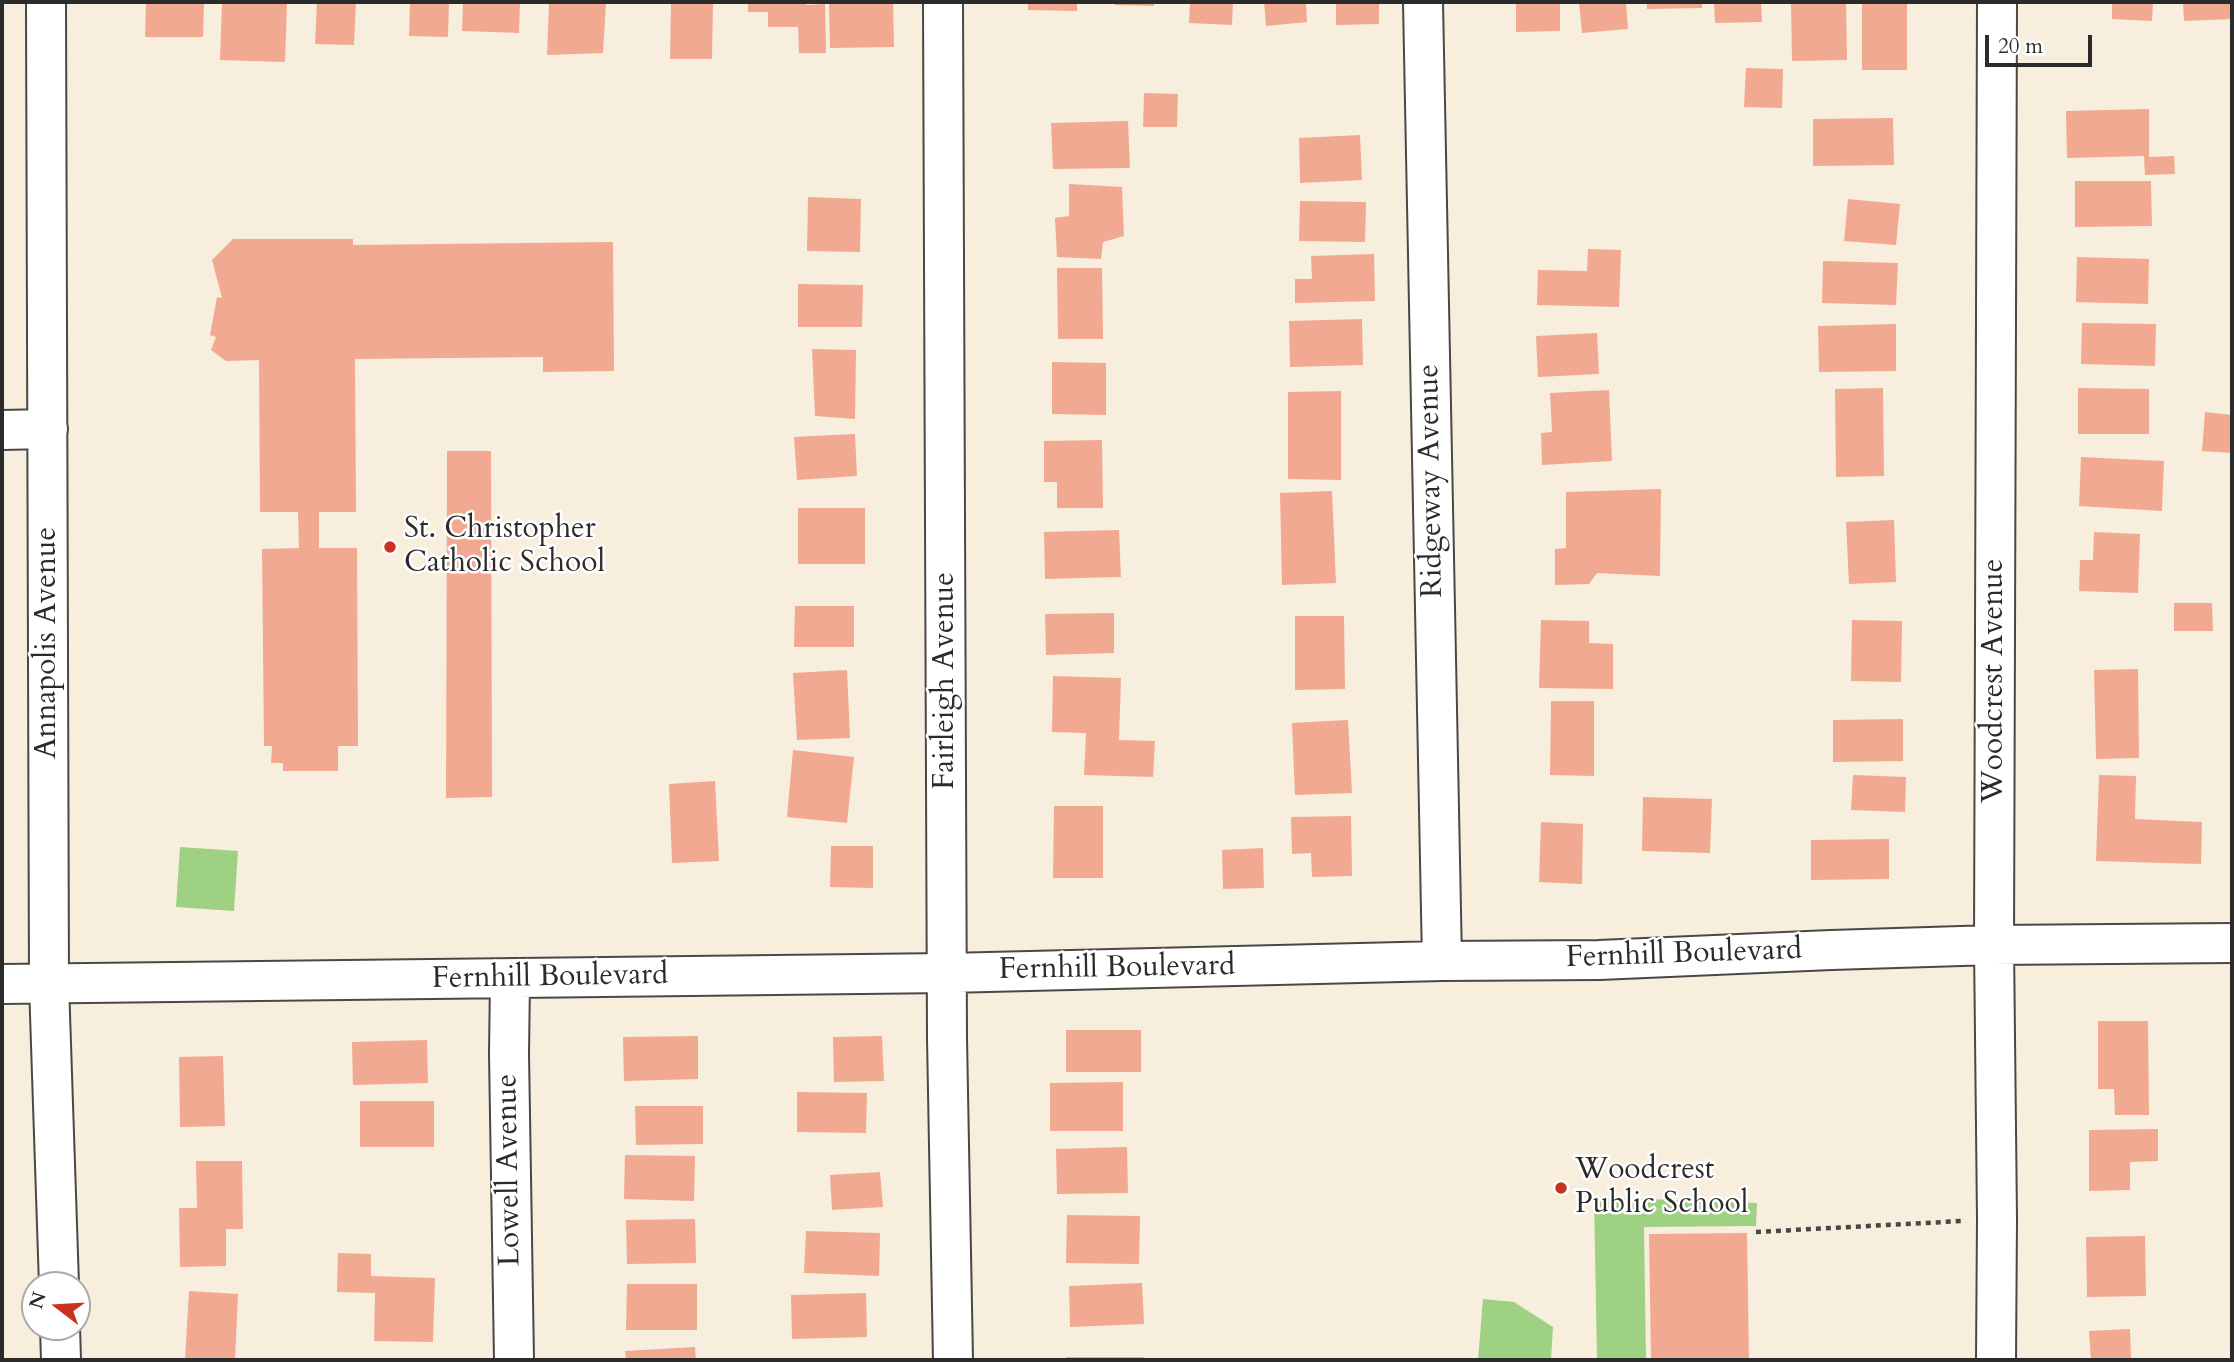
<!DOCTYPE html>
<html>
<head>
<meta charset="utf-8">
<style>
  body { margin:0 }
  #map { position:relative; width:2234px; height:1362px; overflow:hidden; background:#f8eede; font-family:Cardo,serif }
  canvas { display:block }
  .frame { position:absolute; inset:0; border:4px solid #2b2b2b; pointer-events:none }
  .north { position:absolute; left:21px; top:1271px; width:70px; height:70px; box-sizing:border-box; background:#fff; border:2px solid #aaa; border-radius:50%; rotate:287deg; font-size:19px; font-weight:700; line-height:28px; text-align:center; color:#2b2b2b }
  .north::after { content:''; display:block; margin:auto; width:24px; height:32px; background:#c8321e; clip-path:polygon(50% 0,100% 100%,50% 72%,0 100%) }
  .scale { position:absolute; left:1985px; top:35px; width:107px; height:32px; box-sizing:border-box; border:4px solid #2b2b2b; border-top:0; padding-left:9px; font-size:21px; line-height:24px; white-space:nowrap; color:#2b2b2b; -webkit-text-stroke:5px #fff; paint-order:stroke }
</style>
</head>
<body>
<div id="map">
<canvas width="2234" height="1362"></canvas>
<div class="frame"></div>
<div class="north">N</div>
<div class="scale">20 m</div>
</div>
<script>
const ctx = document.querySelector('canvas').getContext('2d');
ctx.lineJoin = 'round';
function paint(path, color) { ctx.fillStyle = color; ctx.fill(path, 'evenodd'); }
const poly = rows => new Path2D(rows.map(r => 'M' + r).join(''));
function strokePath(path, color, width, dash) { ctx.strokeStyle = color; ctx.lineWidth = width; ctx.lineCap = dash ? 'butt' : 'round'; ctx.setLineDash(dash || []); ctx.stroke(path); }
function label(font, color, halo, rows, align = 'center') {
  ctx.font = font + ' Cardo,serif'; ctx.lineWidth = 5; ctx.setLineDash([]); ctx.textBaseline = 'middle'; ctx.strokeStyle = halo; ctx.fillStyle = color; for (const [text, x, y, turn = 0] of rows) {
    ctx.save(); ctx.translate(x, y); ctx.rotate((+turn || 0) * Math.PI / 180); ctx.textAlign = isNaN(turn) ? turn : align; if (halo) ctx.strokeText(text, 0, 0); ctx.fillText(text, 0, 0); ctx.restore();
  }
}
paint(poly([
  [180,847,238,851,234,911,176,907],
  [1594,1197,1757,1203,1756,1226,1644,1227,1646,1360,1597,1360],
  [1483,1299,1514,1302,1553,1327,1551,1360,1478,1360]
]), '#9ed181');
paint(poly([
  [146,2,204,2,203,37,145,37],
  [222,2,287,2,285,62,220,60],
  [317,2,356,2,354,45,315,44],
  [410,2,449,2,448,37,409,36],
  [463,2,520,2,519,33,462,31],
  [606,2,603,53,547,55,549,3],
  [671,2,713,2,712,59,670,59],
  [748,2,806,2,806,5,825,4,826,53,799,53,798,27,768,27,768,12,748,12],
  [829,2,893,2,894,47,830,48],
  [1028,2,1077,2,1077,11,1028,10],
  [1115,2,1154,2,1154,6,1115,5],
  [1190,2,1233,2,1232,25,1189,23],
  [1264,2,1306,2,1307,22,1266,26],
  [1336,2,1379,2,1379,24,1336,25],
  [1516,2,1560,2,1560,31,1516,32],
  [1579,2,1626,2,1628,29,1582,33],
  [1647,2,1702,2,1702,8,1647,9],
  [1714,2,1761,2,1762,22,1715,23],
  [1791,2,1846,2,1847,60,1792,61],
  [1862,2,1907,2,1907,70,1862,70],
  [2112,2,2153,2,2152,21,2112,19],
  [2183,2,2232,2,2232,19,2184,21],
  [1746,68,1783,69,1782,108,1744,107],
  [1144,93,1178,94,1177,127,1143,127],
  [2149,109,2149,157,2174,156,2175,174,2145,175,2144,156,2067,158,2066,111],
  [1893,118,1894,165,1813,166,1813,119],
  [1128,121,1130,168,1053,169,1051,123],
  [1360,135,1362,180,1300,183,1299,138],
  [2075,181,2151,181,2152,226,2075,227],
  [1069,184,1122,187,1124,236,1103,242,1101,259,1057,257,1055,218,1069,216],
  [808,197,861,199,860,252,807,251],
  [1848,199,1900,204,1896,245,1844,241],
  [1300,201,1366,202,1365,242,1299,241],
  [233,239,353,239,353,245,613,242,614,371,543,372,543,357,355,359,356,512,319,512,319,548,357,548,358,746,338,746,338,771,283,771,283,763,271,763,272,746,264,746,262,549,299,548,298,512,260,512,259,360,226,361,211,350,216,337,210,335,217,297,222,298,212,260],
  [1588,249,1621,250,1619,307,1537,305,1538,270,1587,271],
  [1374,254,1375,301,1295,303,1295,279,1312,279,1311,256],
  [2077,257,2149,259,2148,304,2076,302],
  [1823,261,1898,263,1896,305,1822,303],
  [1057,268,1102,268,1103,339,1058,339],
  [798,284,863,285,862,327,798,327],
  [1362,319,1363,365,1290,367,1289,321],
  [2082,323,2156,324,2155,366,2081,364],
  [1896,324,1896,371,1819,372,1818,326],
  [1597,333,1599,374,1538,377,1536,336],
  [812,349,856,350,855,419,815,416],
  [1052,362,1106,363,1106,415,1052,414],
  [1883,388,1884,476,1836,477,1835,389],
  [2078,388,2149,389,2149,434,2078,434],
  [1609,390,1612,461,1542,465,1541,433,1552,432,1550,393],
  [1341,391,1341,480,1288,479,1288,392],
  [2205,412,2232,415,2232,453,2202,451],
  [855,434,857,476,797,480,794,437],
  [1102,440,1103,508,1057,508,1057,482,1044,482,1044,441],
  [447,451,491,451,492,797,446,798],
  [2081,457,2164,461,2162,511,2079,506],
  [1661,489,1660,576,1597,573,1589,584,1555,585,1555,549,1566,548,1566,492],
  [1332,491,1336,583,1282,585,1280,493],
  [798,508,865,508,865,564,798,564],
  [1894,520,1896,582,1849,584,1846,522],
  [1119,530,1121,577,1045,579,1044,532],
  [2094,532,2140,534,2138,593,2079,591,2080,560,2093,560],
  [2174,603,2212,603,2213,631,2174,631],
  [795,606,854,606,854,647,794,647],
  [1114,613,1114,653,1046,655,1045,614],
  [1295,616,1344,616,1345,689,1295,690],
  [1541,620,1589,621,1589,643,1613,644,1613,689,1539,688],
  [1852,620,1902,621,1901,682,1851,681],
  [2138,669,2139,758,2096,759,2094,670],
  [847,670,850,738,797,740,793,673],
  [1053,676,1121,678,1119,740,1155,741,1153,777,1084,775,1086,733,1052,732],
  [1551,701,1594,701,1594,776,1550,775],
  [1903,719,1903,761,1833,762,1833,720],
  [1348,720,1352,793,1295,795,1292,723],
  [793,750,854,757,847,823,787,817],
  [1853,775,1906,777,1905,812,1851,810],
  [2099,775,2136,776,2135,819,2202,822,2201,864,2096,861],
  [715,781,719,861,672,863,669,784],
  [1643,797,1712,799,1710,853,1642,851],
  [1054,806,1103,806,1103,878,1053,878],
  [1351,816,1352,876,1312,877,1311,853,1292,854,1291,817],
  [1541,822,1583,824,1582,884,1539,882],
  [1889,839,1889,879,1811,880,1811,840],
  [831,846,873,846,873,888,830,887],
  [1263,848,1264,888,1223,889,1222,850],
  [2098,1021,2148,1021,2149,1115,2115,1115,2114,1089,2098,1089],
  [1066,1030,1141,1030,1141,1072,1066,1072],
  [698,1036,698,1079,624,1081,623,1037],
  [882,1036,884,1081,834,1082,833,1037],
  [427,1040,428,1083,353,1085,352,1042],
  [223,1056,225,1126,180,1127,179,1057],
  [1123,1082,1123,1131,1050,1131,1050,1083],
  [797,1092,867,1093,866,1133,797,1132],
  [360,1101,434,1101,434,1147,360,1147],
  [635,1106,703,1106,703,1144,636,1145],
  [2158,1129,2158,1161,2130,1162,2130,1190,2089,1191,2089,1130],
  [1127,1147,1128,1193,1057,1194,1056,1149],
  [625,1155,695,1156,694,1201,624,1199],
  [196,1161,242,1161,243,1229,226,1229,226,1266,180,1267,179,1208,197,1208],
  [880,1172,883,1207,832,1210,830,1175],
  [1067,1215,1140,1216,1139,1264,1066,1263],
  [695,1219,696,1263,627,1264,626,1220],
  [806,1231,880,1233,879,1276,804,1273],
  [1747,1233,1749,1360,1651,1360,1649,1234],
  [2145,1236,2146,1296,2087,1297,2086,1237],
  [338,1253,371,1254,371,1276,435,1278,433,1342,374,1341,375,1293,337,1292],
  [1142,1283,1144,1324,1070,1327,1069,1286],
  [627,1284,697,1284,697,1330,626,1330],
  [189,1291,238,1294,235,1360,185,1360],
  [866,1293,867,1337,792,1339,791,1295],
  [2130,1329,2131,1360,2091,1360,2089,1331],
  [695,1347,696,1360,626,1360,625,1351],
  [1066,1357,1144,1357,1144,1360,1066,1360]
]), '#f2a991');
const minor = poly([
  [46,2,49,984,59,1285],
  [943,2,947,1038,953,1360],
  [1423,2,1442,961],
  [2,430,48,429],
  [510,979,509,1054,514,1360],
  [2,984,947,973,1442,961,1599,960,1831,950,1994,945,2232,943],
  [60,1327,61,1360],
  [1996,1360,1997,1219,1994,945,1997,2]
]);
strokePath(minor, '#4a4846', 42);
strokePath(poly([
  [1756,1232,1962,1221]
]), '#4a4846', 4.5, [5, 5]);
strokePath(minor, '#fff', 38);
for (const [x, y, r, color] of [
  [390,547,7,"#c8321e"],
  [1561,1188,7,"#c8321e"]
]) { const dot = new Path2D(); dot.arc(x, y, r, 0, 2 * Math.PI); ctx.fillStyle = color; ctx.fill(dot); strokePath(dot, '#fff', 2.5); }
label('30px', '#2b2b2b', '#fff', [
  ["Ridgeway Avenue",1432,481,-91],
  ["Annapolis Avenue",48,643,-90],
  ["Fairleigh Avenue",946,681,-90],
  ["Woodcrest Avenue",1995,681,-90],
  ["Fernhill Boulevard",1684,955,-2],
  ["Fernhill Boulevard",1117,969,-1],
  ["Fernhill Boulevard",550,978,-1],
  ["Lowell Avenue",510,1170,-91]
]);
label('30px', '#2b2b2b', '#fff', [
  ["St. Christopher",404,530],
  ["Catholic School",404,564],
  ["Woodcrest",1575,1171],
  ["Public School",1575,1205]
], 'left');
</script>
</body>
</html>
